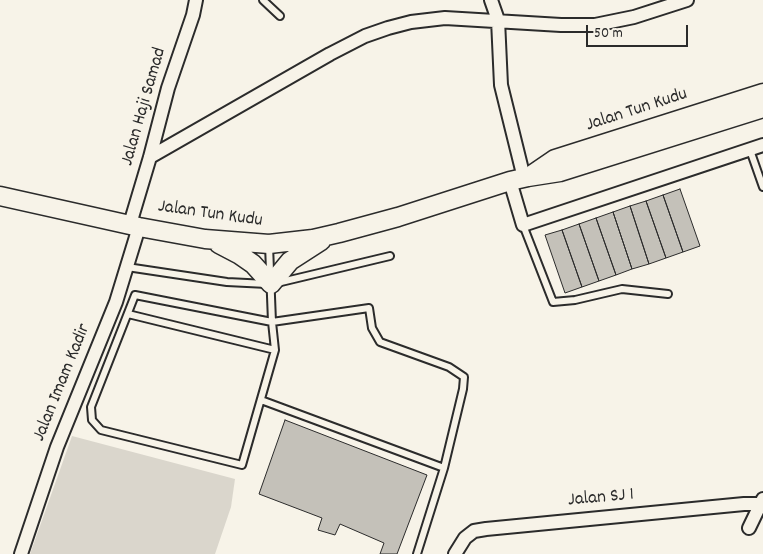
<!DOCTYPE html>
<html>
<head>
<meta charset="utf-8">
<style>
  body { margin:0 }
  #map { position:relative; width:763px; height:554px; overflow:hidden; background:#f7f3e8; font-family:Dekko,sans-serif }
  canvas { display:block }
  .scale { position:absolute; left:586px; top:25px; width:102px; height:22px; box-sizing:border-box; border:2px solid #2b2b2b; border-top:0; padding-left:6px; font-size:15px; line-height:18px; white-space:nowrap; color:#2b2b2b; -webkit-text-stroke:4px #f7f3e8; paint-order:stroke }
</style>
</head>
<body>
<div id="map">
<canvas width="763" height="554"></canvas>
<div class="scale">50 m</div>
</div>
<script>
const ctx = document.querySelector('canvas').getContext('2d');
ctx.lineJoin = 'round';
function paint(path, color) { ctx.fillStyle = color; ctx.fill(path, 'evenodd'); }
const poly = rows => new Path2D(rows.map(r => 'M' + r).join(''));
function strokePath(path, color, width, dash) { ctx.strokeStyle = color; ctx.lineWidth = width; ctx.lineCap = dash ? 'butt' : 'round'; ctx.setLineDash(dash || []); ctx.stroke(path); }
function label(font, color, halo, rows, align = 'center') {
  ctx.font = font + ' Dekko,sans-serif'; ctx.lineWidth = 4.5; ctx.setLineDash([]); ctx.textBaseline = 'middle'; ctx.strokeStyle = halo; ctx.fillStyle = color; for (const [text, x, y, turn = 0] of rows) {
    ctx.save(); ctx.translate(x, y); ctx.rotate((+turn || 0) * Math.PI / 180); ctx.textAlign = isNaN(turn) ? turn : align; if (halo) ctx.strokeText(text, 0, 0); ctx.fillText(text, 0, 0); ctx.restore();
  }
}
paint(poly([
  [72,436,235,479,231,507,215,554,30,554]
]), '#dad6cc');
const building = poly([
  [680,189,700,246,683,252,663,195,680,189],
  [663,195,683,252,666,258,646,201,663,195],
  [646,201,666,258,649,264,630,206,646,201],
  [630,206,649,264,632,269,613,212,630,206],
  [613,212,632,269,616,275,596,218,613,212],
  [596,218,616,275,599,281,579,224,596,218],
  [579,224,599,281,582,287,562,230,579,224],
  [562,230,582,287,565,293,545,235,562,230],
  [285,420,427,475,397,554,380,554,384,543,340,524,335,535,318,530,322,518,259,494,285,420]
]);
paint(building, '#c4c1b9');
strokePath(building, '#2b2b2b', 1);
const lane = poly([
  [263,0,280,16],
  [750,150,763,187],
  [523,225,553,302,575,300,622,289,668,294],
  [269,245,272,322,275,350,242,465,101,430,92,420,91,407,135,295,272,322,369,308,372,328,380,342,449,367,464,377,463,389,444,468,417,554],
  [127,267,227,282,267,284],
  [277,283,390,256],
  [128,314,275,350],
  [261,400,444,468]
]);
const street = poly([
  [491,0,498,20,501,85,524,178],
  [150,157,330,54,365,36,388,28,411,22,445,18,561,25,595,25,634,17,687,0],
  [510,181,523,225,763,145],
  [130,224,150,157,168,88,193,15,196,0],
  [749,528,763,499],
  [21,554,57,447,116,302,139,227],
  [455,554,465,538,474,531,486,529,744,504,763,504]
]);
const secondary = poly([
  [533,174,555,159,763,93],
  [0,196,139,227,205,239,269,244,313,239,339,233,398,217,510,181,528,177,560,172,763,108],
  [219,244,240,255,253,264,271,284,290,261,321,241]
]);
strokePath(lane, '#2b2b2b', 10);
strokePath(street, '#2b2b2b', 16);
strokePath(secondary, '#2b2b2b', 21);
strokePath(lane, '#f7f3e8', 6);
strokePath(street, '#f7f3e8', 12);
strokePath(secondary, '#f7f3e8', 18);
label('19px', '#2b2b2b', '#f7f3e8', [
  ["Jalan Haji Samad",145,107,-74],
  ["Jalan Tun Kudu",637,111,-18],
  ["Jalan Tun Kudu",210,215,8],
  ["Jalan Imam Kadir",63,383,-68],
  ["Jalan SJ 1",601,499,-5]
]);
</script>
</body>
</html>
